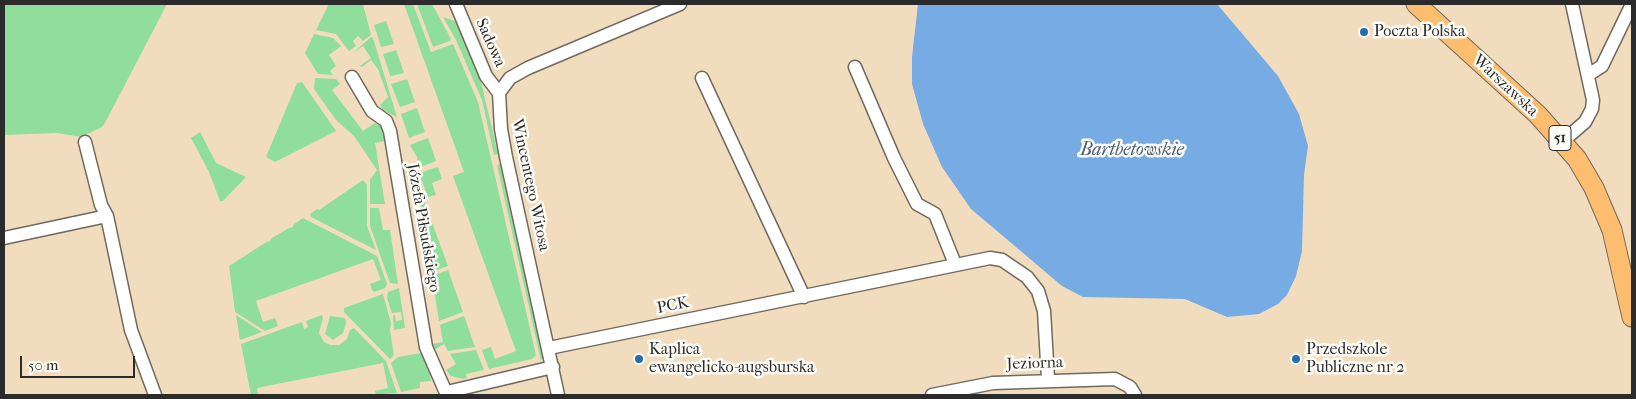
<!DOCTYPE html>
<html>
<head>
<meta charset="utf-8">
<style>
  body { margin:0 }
  #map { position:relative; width:1636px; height:399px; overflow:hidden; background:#f1ddbd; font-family:"IM FELL French Canon",serif }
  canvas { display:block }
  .frame { position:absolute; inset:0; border:5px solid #2b2b2b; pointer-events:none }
  .scale { position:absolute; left:20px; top:356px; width:115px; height:22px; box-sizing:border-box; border:2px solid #2b2b2b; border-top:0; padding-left:6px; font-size:15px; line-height:18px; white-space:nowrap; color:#2b2b2b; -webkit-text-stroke:4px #fdfcf7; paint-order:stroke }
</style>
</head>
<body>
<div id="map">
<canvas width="1636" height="399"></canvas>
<div class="frame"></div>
<div class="scale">50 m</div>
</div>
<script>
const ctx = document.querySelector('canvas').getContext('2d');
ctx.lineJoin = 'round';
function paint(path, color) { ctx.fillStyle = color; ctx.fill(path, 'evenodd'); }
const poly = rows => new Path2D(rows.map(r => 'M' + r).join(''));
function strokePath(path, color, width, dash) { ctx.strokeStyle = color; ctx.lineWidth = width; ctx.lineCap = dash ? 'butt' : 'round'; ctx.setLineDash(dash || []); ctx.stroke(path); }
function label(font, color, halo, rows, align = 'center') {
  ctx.font = font + ' "IM FELL French Canon",serif'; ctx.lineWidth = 5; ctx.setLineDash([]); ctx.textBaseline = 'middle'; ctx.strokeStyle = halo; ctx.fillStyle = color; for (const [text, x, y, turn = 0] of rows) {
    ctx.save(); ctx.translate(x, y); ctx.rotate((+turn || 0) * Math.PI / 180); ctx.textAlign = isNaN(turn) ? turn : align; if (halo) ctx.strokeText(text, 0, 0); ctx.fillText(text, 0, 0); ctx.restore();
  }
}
paint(poly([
  [4,4,167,4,106,121,102,127,81,137,57,133,4,135],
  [329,4,363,4,371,35,363,41,358,36,353,41,356,46,349,51,336,34,316,30],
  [404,4,413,4,431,52,453,44,478,102,536,355,532,359,489,369,484,356,482,350,491,347,495,359,516,351,453,176,464,172],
  [417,4,432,4,451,39,450,41,433,47],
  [443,17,457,22,480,77,498,154,494,155,482,100,456,40],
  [386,21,394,44,381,47,374,25],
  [314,34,333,38,341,46,329,55,336,66,330,71,333,75,318,74,305,53],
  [371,37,373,38,397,117,383,110,380,105,388,97,378,69,371,60,362,67,360,66,371,58,363,46,352,54],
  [396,50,404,73,391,76,391,78,383,54],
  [315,78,336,79,340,84,332,90,363,131,375,123,383,128,386,141,375,143,385,204,370,204,370,180,377,170,354,136,336,120,314,89],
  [407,79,415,102,400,107,391,84],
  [302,82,336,131,275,162,266,157,297,83],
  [417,108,425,132,409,138,401,114],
  [200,132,216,163,246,177,223,201,220,201,209,172,191,138],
  [428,138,436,161,418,168,417,157,410,145],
  [500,164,543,357,541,361,497,165],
  [438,167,442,179,432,183,436,195,428,197,419,173],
  [363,180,367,185,367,226,376,250,311,217,310,214,317,209,319,210],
  [417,182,448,266,431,272,430,263],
  [370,208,379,208,383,230,390,230,398,284,390,283,370,226],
  [303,218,377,256,387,284,385,288,374,292,372,290,370,284,381,280,373,259,256,301,263,322,275,318,278,326,265,331,235,312,229,266,268,241,269,242,272,238,289,228,293,227,293,225],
  [448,270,463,312,439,321,432,276],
  [399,288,405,328,394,330,393,316,395,315,396,321,402,320,401,312,392,313,387,298,388,292],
  [383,294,391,323,390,330,394,355,390,359,344,312,344,308],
  [236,315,262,332,240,340],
  [322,315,323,318,319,333,324,342,330,345,339,345,347,339,350,330,354,328,386,361,397,393,376,395,375,391,388,388,383,363,257,388,258,395,251,395,241,344,302,322,304,329,308,327,306,321],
  [330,316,345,318,346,323,343,333,333,340,325,334],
  [464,316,475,347,448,351,444,344,434,350,431,344,443,342,440,325],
  [476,350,484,370,466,374,467,378,463,379,451,376,446,370,456,364,450,354],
  [421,353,429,364,431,381,420,382,420,388,401,392,391,363,398,357]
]), '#90de9c');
paint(poly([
  [918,4,1217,4,1278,76,1299,114,1308,146,1304,175,1302,251,1296,276,1287,295,1278,304,1259,314,1227,317,1185,299,1083,297,1062,286,971,209,942,167,923,124,912,84,912,57]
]), '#77abe4');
const street = poly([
  [456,4,486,76,499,93],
  [855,67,894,158,917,204,935,214,955,264],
  [1588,75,1602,66,1632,4],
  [352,77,372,111,386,121,390,131,426,347,447,395],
  [702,78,804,297],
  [1563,141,1585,122,1592,109,1593,100,1572,4],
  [85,142,101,205,107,216,131,330,155,395],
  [4,238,107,216],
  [549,348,990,258,1002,260,1027,277,1038,291,1044,311,1048,379],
  [447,392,553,367],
  [558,395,506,157,501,129,499,93,510,78,528,68,680,4],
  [932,395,993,383,1115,379,1130,387,1135,395]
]);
const primary = poly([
  [1416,4,1538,115,1577,159,1594,188,1612,230,1632,317]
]);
strokePath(street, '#70695e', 15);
strokePath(primary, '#70695e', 21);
strokePath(street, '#fff', 12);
strokePath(primary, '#fcbd6f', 19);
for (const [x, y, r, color] of [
  [1364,32,5,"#1f6fb2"],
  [639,359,5,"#1f6fb2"],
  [1296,359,5,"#1f6fb2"]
]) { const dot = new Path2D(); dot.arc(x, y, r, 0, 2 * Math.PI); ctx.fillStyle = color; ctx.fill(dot); strokePath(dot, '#fdfcf7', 2); }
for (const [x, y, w] of [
  [1560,138,22]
]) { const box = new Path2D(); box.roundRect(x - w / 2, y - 12.5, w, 25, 4); ctx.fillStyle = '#fdfcf7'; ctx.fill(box); strokePath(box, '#2b2b2b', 1); }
label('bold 15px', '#2b2b2b', null, [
  ["51",1560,138]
]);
label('16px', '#2b2b2b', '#fdfcf7', [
  ["Poczta Polska",1374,32],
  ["Kaplica",649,350],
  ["ewangelicko-augsburska",649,368],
  ["Przedszkole",1306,350],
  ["Publiczne nr 2",1306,368]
], 'left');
label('16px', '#2b2b2b', '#fdfcf7', [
  ["Sadowa",490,43,66],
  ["Warszawska",1505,86,43],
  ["Wincentego Witosa",530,185,78],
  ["Józefa Piłsudskiego",423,228,80],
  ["PCK",673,306,-11],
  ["Jeziorna",1035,364,-2]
]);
label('italic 18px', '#495e75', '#fdfcf7', [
  ["Bartbetowskie",1132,151]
]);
</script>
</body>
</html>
